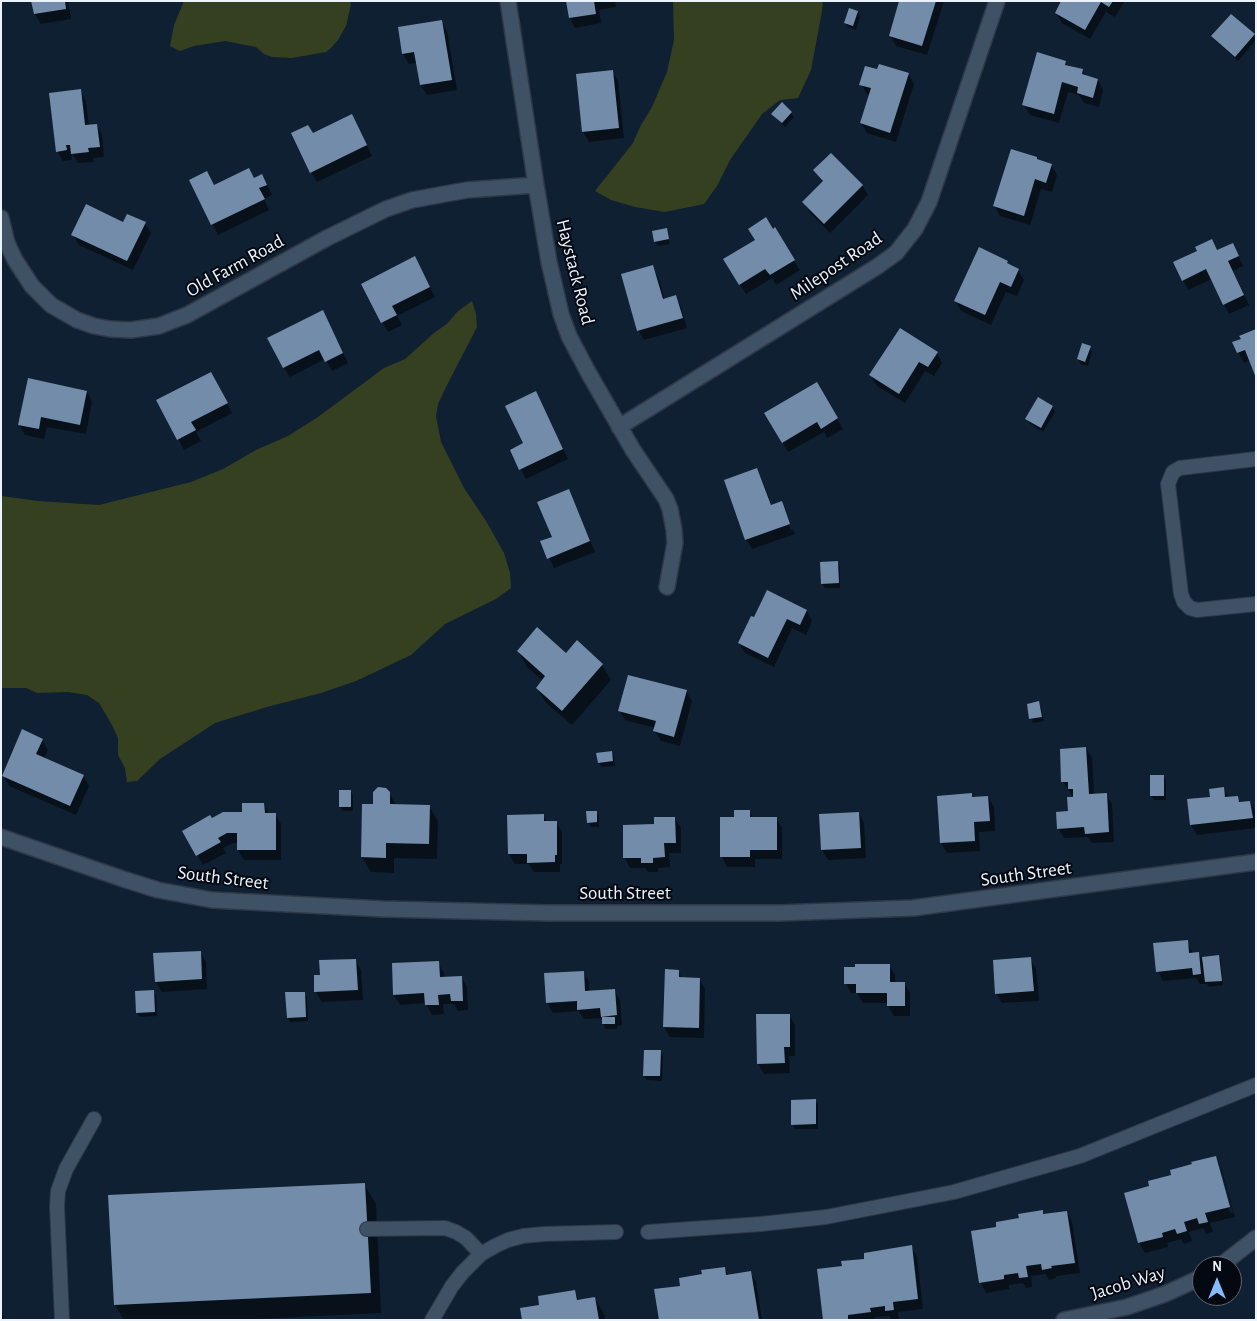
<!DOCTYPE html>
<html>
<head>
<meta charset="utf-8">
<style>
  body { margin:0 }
  #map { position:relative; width:1257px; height:1321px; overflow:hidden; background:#0f2032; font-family:"Alegreya Sans",sans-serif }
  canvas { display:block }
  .frame { position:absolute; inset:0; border:2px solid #ebf4fe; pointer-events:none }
  .north { position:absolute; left:1192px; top:1256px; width:50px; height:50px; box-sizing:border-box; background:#040911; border:1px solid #606770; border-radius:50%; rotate:0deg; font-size:14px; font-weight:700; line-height:20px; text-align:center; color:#ebf4fe }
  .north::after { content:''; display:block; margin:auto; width:18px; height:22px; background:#85bbfb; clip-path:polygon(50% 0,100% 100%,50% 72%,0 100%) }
</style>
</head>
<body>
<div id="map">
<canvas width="1257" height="1321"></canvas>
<div class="frame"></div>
<div class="north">N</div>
</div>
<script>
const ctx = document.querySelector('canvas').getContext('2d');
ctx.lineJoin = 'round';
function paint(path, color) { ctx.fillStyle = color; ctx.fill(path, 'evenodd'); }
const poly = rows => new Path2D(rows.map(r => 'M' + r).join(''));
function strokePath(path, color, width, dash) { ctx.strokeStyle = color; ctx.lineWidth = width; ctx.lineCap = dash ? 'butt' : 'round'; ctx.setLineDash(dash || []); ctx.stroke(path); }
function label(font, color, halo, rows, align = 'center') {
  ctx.font = font + ' "Alegreya Sans",sans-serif'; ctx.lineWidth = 4; ctx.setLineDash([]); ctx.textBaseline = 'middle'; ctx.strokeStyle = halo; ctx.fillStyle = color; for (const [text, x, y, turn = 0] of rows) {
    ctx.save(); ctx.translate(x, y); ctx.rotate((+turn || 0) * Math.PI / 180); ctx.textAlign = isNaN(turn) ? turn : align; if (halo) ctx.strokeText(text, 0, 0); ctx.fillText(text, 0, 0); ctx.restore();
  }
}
paint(poly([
  [184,1,350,1,351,4,346,26,338,40,332,47,326,52,292,58,272,57,264,54,256,47,225,41,194,46,180,51,170,46,174,25],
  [673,1,823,1,822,11,811,70,798,98,780,100,762,114,730,160,717,186,704,204,665,212,635,207,611,200,595,191,633,143,641,125,652,107,667,72,674,40],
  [472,301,476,314,477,327,446,387,438,404,436,416,441,442,464,488,486,521,504,553,510,573,511,588,496,599,445,624,411,655,356,681,321,693,267,707,215,723,160,759,137,781,127,782,125,768,118,755,118,738,112,725,99,703,87,695,68,692,37,693,26,688,1,688,1,496,38,501,99,505,191,482,223,469,256,450,288,436,318,417,384,368,405,359,434,333,448,323,457,312]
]), '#354021');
paint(poly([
  [33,1,68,1,71,19,41,24,35,14],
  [567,1,615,1,616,7,599,10,601,23,575,28,570,18],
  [898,1,944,1,927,55,896,46,890,35,900,5],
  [1063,1,1124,1,1124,2,1115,17,1106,12,1090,39,1062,23,1056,13],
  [850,10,858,12,860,17,856,30,848,27,845,22],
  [441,21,447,31,457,90,427,95,421,85,417,63,409,64,403,54,399,28],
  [1254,35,1256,40,1238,61,1216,41,1213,37],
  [1065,62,1068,67,1082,70,1086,77,1098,80,1103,90,1099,107,1084,103,1079,95,1068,92,1059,123,1030,115,1024,105],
  [612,71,618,81,624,138,589,142,583,132],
  [908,74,914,84,896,142,867,133,861,123,870,95,867,94,861,84],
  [80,91,86,101,89,126,96,125,102,135,104,157,93,158,94,162,78,163,71,152,72,160,63,161,57,151],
  [791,113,794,117,785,127,773,114],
  [357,126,372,156,317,182,311,172,313,134],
  [1038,161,1051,165,1057,175,1052,192,1041,189,1030,225,1000,216,995,206],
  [815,170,862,185,868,195,830,233,810,213,804,202,823,183],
  [262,175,272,195,264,199,269,210,218,235,191,180,214,186,254,179],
  [124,223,145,223,151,233,133,270,79,245,73,235],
  [666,229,670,244,658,246,655,242],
  [1218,251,1238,255,1243,266,1233,271,1249,305,1229,314,1212,279,1188,290,1183,280],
  [794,261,800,270,776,285,772,278,746,294,731,270],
  [1007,262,1010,266,1018,270,1024,280,1017,296,1006,292,991,325,961,311,956,301],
  [652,267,658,277,665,300,676,297,681,307,687,328,644,340,638,330],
  [420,268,435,297,397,316,402,325,388,332,362,284],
  [328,322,348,363,332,371,325,359,290,377,284,368],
  [1242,340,1250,360,1244,363,1234,343],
  [1090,348,1092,352,1088,366,1081,364,1078,359],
  [937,353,942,363,934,376,925,371,905,403,877,386,871,376],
  [217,383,232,413,196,432,201,441,184,450,158,401],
  [816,384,843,429,827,438,824,432,788,452,765,413],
  [87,392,92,402,86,434,47,427,44,439,25,435,19,425],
  [1039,398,1053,407,1055,412,1043,432,1029,423,1027,419],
  [541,403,568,459,526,479,511,450,524,444],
  [757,469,762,479,772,506,781,503,786,512,784,512,791,530,793,529,795,534,752,549,746,539],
  [568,490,595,552,554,568,542,542,553,538],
  [837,562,840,567,840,588,825,588,822,583],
  [807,611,812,621,806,635,792,628,774,667,745,653,739,643,754,619],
  [518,651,566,654,602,665,611,680,572,725,546,703,537,688,543,681,527,667],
  [686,691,692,701,680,746,661,741,655,731,655,728,625,720,619,710],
  [1038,702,1041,707,1044,721,1033,723,1031,718],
  [42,740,48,750,44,759,83,776,89,786,76,815,9,786,3,775],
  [1086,748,1092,758,1094,795,1106,794,1112,804,1114,842,1092,843,1088,837,1064,838,1058,828,1069,813,1074,798,1063,782,1061,750],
  [612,753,614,757,615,766,602,767,599,763],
  [1164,776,1166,781,1166,800,1154,800,1151,796],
  [1223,789,1229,798,1237,797,1241,803,1250,802,1256,812,1256,828,1197,835,1191,825,1212,798],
  [351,791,353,796,353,811,343,811,340,807],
  [389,793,396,805,429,806,438,821,437,859,394,858,394,873,371,872,362,857],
  [971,795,973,798,988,797,994,807,995,831,979,832,980,851,947,853,941,843],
  [263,804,269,814,275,814,281,824,281,860,244,860,238,850,238,843,233,843,223,848,226,853,203,865,184,832,212,820,243,814],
  [749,811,753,818,776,818,782,828,782,859,755,859,755,867,727,867,722,857,735,818],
  [596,812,599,816,599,827,591,827,588,822],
  [859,813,864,823,866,858,828,860,822,850],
  [543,815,547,822,556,822,562,832,562,864,560,864,560,872,534,872,529,864,515,864,509,854],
  [675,818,681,828,681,853,669,853,670,867,658,868,658,872,648,872,645,868,630,868,625,858,655,826],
  [1187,941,1193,954,1199,953,1204,964,1218,956,1221,961,1223,985,1209,987,1207,984,1200,984,1196,978,1163,981,1158,971],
  [200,952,206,962,207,989,162,992,156,982],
  [1030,959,1036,969,1039,1001,1002,1003,996,993],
  [355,960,361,970,363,1000,322,1002,316,992,315,976,321,976],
  [438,963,444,973,445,978,461,977,467,987,468,1010,458,1011,454,1004,443,1004,444,1014,432,1015,426,1003,400,1005,394,995],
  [889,965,895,975,895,983,904,983,910,993,910,1016,894,1016,888,1006,888,1003,863,1003,857,993,851,993,846,983],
  [678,971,682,978,699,979,705,989,704,1038,670,1037,664,1027],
  [583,972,589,982,589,992,614,990,620,1000,622,1025,617,1026,617,1029,606,1029,603,1024,603,1018,584,1019,579,1011,553,1013,547,1003],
  [154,992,156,996,157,1016,140,1017,137,1012],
  [304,993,307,997,308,1021,290,1022,288,1018],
  [789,1015,795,1025,795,1056,789,1056,790,1073,764,1074,758,1063],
  [660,1051,663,1056,662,1081,647,1080,644,1076],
  [815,1101,818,1105,818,1129,795,1129,793,1125],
  [1215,1157,1221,1167,1235,1217,1210,1223,1213,1232,1206,1234,1203,1228,1189,1232,1192,1241,1184,1244,1181,1239,1167,1243,1168,1247,1145,1253,1139,1243,1151,1187,1193,1165],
  [1218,1166,1220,1166,1233,1212,1230,1213],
  [364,1184,376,1204,381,1313,235,1320,124,1320,115,1305],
  [1042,1212,1044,1215,1067,1212,1072,1222,1080,1273,1056,1276,1056,1278,1049,1280,1046,1274,1031,1276,1032,1287,1026,1288,1023,1283,1009,1285,1009,1289,986,1293,981,1283,973,1232,998,1228],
  [911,1247,917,1257,923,1309,898,1312,899,1320,892,1320,889,1316,875,1317,875,1320,824,1320,843,1268],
  [724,1268,729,1276,750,1272,756,1282,762,1320,660,1320,681,1287,703,1275],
  [574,1291,580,1301,595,1299,604,1314,605,1320,523,1320,541,1306],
  [1,1305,4,1320,1,1320]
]), '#0007');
paint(poly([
  [31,1,65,1,66,9,34,14],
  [566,1,594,1,596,14,569,18],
  [899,1,936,1,922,46,889,36],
  [1061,1,1113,1,1109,7,1101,2,1085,30,1055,13],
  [849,8,858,11,853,26,844,23],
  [1231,14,1255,34,1235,57,1211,36],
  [442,20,452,80,420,85,414,52,402,54,398,27],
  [1037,52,1066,61,1065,65,1083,69,1082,74,1098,79,1093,98,1077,93,1078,87,1062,82,1054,114,1022,105],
  [879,64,909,73,890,133,860,123,871,88,859,85,865,66,877,69],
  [613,70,619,128,582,132,576,74],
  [81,89,85,125,97,124,100,147,88,148,89,152,71,154,70,145,66,145,67,150,56,152,49,93],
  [782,102,792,112,782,123,771,114],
  [352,114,367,145,310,173,291,133,308,125,313,133],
  [1011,149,1037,157,1037,159,1052,164,1046,183,1035,179,1024,216,993,206],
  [831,153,863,185,824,224,802,202,823,181,813,170],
  [249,168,254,178,262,174,267,185,259,188,265,199,211,225,189,180,207,171,214,185],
  [86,204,123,222,127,214,146,222,127,261,71,235],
  [766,217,773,229,775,227,795,260,770,275,765,269,739,285,723,259,755,240,748,229],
  [667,228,669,239,654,242,652,231],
  [1212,239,1217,250,1233,243,1239,256,1228,261,1244,295,1223,305,1206,269,1182,281,1173,262,1197,251,1195,247],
  [979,247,1008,261,1007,263,1019,269,1011,287,1000,282,985,315,954,301],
  [415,256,430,287,392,306,397,315,381,323,361,284],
  [653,265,663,299,676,295,683,318,637,331,621,274],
  [323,310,343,353,325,362,319,350,283,368,267,338],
  [900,328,938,352,928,367,919,362,899,394,869,375],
  [1256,329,1256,378,1245,350,1237,353,1232,342,1241,339,1239,336],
  [1082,343,1091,346,1085,362,1077,359],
  [211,372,228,403,191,422,196,430,177,440,156,400],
  [28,378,87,391,80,425,41,417,39,429,18,425],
  [817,382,838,418,821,429,817,422,782,443,764,413],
  [536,391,563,449,519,470,510,450,523,443,505,406],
  [1038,397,1053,406,1041,428,1025,419],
  [757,468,771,505,782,501,790,524,745,540,724,480],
  [569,489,590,541,547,559,540,541,552,537,537,502],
  [838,561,839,583,821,584,820,562],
  [767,590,807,610,800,625,787,619,768,658,738,643,751,616,754,617],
  [537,627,566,653,577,640,603,664,562,711,536,688,545,676,517,651],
  [628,675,687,690,674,737,653,731,656,721,618,711],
  [1039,701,1042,717,1029,719,1027,704],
  [22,729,43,739,36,754,84,775,70,806,2,776],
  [1086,747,1089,794,1107,793,1109,832,1085,834,1084,827,1057,829,1056,812,1068,811,1067,797,1073,797,1073,789,1068,789,1068,782,1061,782,1060,749],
  [612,751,613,761,598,763,596,753],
  [1150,775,1164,775,1164,796,1150,796],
  [378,787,386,788,390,792,390,804,430,805,429,844,386,843,386,858,361,857,362,804,373,804,373,792],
  [1224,787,1225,797,1238,796,1239,802,1250,801,1253,818,1190,825,1187,799,1210,797,1209,789],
  [339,790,351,790,351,807,339,807],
  [972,793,972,797,988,796,990,821,974,822,975,841,940,843,937,796],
  [242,803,264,803,265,813,276,813,276,850,237,850,237,833,227,833,218,838,221,842,196,856,182,831,210,815,212,818,223,812,242,812],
  [734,810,750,810,750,817,777,817,777,850,750,850,750,857,720,857,720,817,734,817],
  [586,811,597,811,597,822,587,823],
  [859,812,861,848,821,850,819,814],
  [544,814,544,821,557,821,557,855,555,855,555,862,527,863,527,854,508,854,507,815],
  [654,817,675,817,676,843,664,843,665,857,653,858,653,863,641,863,641,858,623,858,623,825,654,824],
  [1188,940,1189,953,1199,952,1201,974,1193,975,1192,968,1156,972,1153,943],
  [201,951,202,979,155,982,153,953],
  [1219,955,1222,981,1205,982,1202,957],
  [1031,957,1034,991,995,994,993,960],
  [356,959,358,990,314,992,314,975,320,975,319,960],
  [439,961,440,977,462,976,463,1001,451,1001,450,994,438,995,439,1005,425,1005,424,993,393,995,392,963],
  [855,964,890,964,890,982,905,982,905,1006,887,1006,887,993,856,993,856,984,844,984,844,967,855,967],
  [665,969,679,970,679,977,700,978,699,1028,663,1027],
  [584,971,585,991,615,989,617,1015,601,1017,600,1008,577,1010,577,1001,546,1003,544,973],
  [154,990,155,1012,136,1013,135,991],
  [285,992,305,992,306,1017,287,1018],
  [756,1014,790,1014,790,1047,784,1047,785,1063,757,1064],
  [602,1017,615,1017,615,1024,602,1024],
  [644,1050,661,1050,660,1076,643,1076],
  [816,1099,816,1124,791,1125,791,1100],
  [1216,1156,1230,1207,1205,1213,1208,1222,1199,1224,1197,1218,1184,1222,1187,1231,1177,1234,1175,1229,1162,1233,1163,1237,1138,1243,1124,1193,1149,1186,1148,1181,1171,1175,1170,1170,1192,1164,1191,1162],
  [365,1183,371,1293,114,1305,108,1195],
  [1043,1210,1043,1214,1067,1211,1075,1263,1051,1266,1052,1268,1042,1270,1041,1264,1026,1266,1028,1277,1019,1278,1018,1273,1004,1275,1004,1279,979,1283,971,1231,996,1227,996,1222,1019,1218,1018,1214],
  [912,1245,918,1299,893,1302,894,1310,885,1311,885,1306,870,1308,871,1312,848,1315,848,1319,823,1320,817,1269,842,1266,841,1261,864,1259,864,1253],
  [725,1267,726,1275,751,1271,759,1320,659,1320,654,1289,680,1286,679,1278,702,1274,701,1270],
  [575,1290,577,1300,595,1297,599,1320,522,1320,520,1308,539,1305,538,1296]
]), '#738ca9');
const service = poly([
  [1256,459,1180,468,1173,472,1168,484,1181,594,1184,602,1190,608,1197,610,1256,604],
  [367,1229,445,1228,456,1232,466,1238,481,1254],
  [648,1232,761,1224,826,1217,954,1192,1080,1156,1256,1085],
  [62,1320,57,1206,58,1191,66,1169,94,1119],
  [432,1320,452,1286,463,1272,481,1254,495,1246,508,1240,523,1236,544,1234,616,1232]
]);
const minor = poly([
  [508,1,536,185,549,262,561,314,569,336,588,372,633,450,666,499,670,509,674,530,675,543,667,587],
  [1,218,7,243,15,260,32,286,51,305,77,320,94,326,110,329,131,330,159,326,187,315,327,238,386,209,412,200,467,190,536,185],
  [619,427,878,266,896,253,915,229,929,202,997,1],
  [1,837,123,879,158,890,212,900,383,909,548,913,779,913,913,908,1256,862],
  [1220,1266,1256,1238],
  [1064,1320,1127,1307,1165,1294,1202,1277]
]);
strokePath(service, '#2f3847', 16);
strokePath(minor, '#2f3847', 18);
strokePath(service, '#3f5165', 14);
strokePath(minor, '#3f5165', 15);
label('19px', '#ebf4fe', '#040911', [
  ["Old Farm Road",235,266,-29],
  ["Milepost Road",836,266,-34],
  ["Haystack Road",575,272,76],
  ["South Street",1026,874,-8],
  ["South Street",223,878,7],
  ["South Street",625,893],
  ["Jacob Way",1128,1283,-17]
]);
</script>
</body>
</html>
